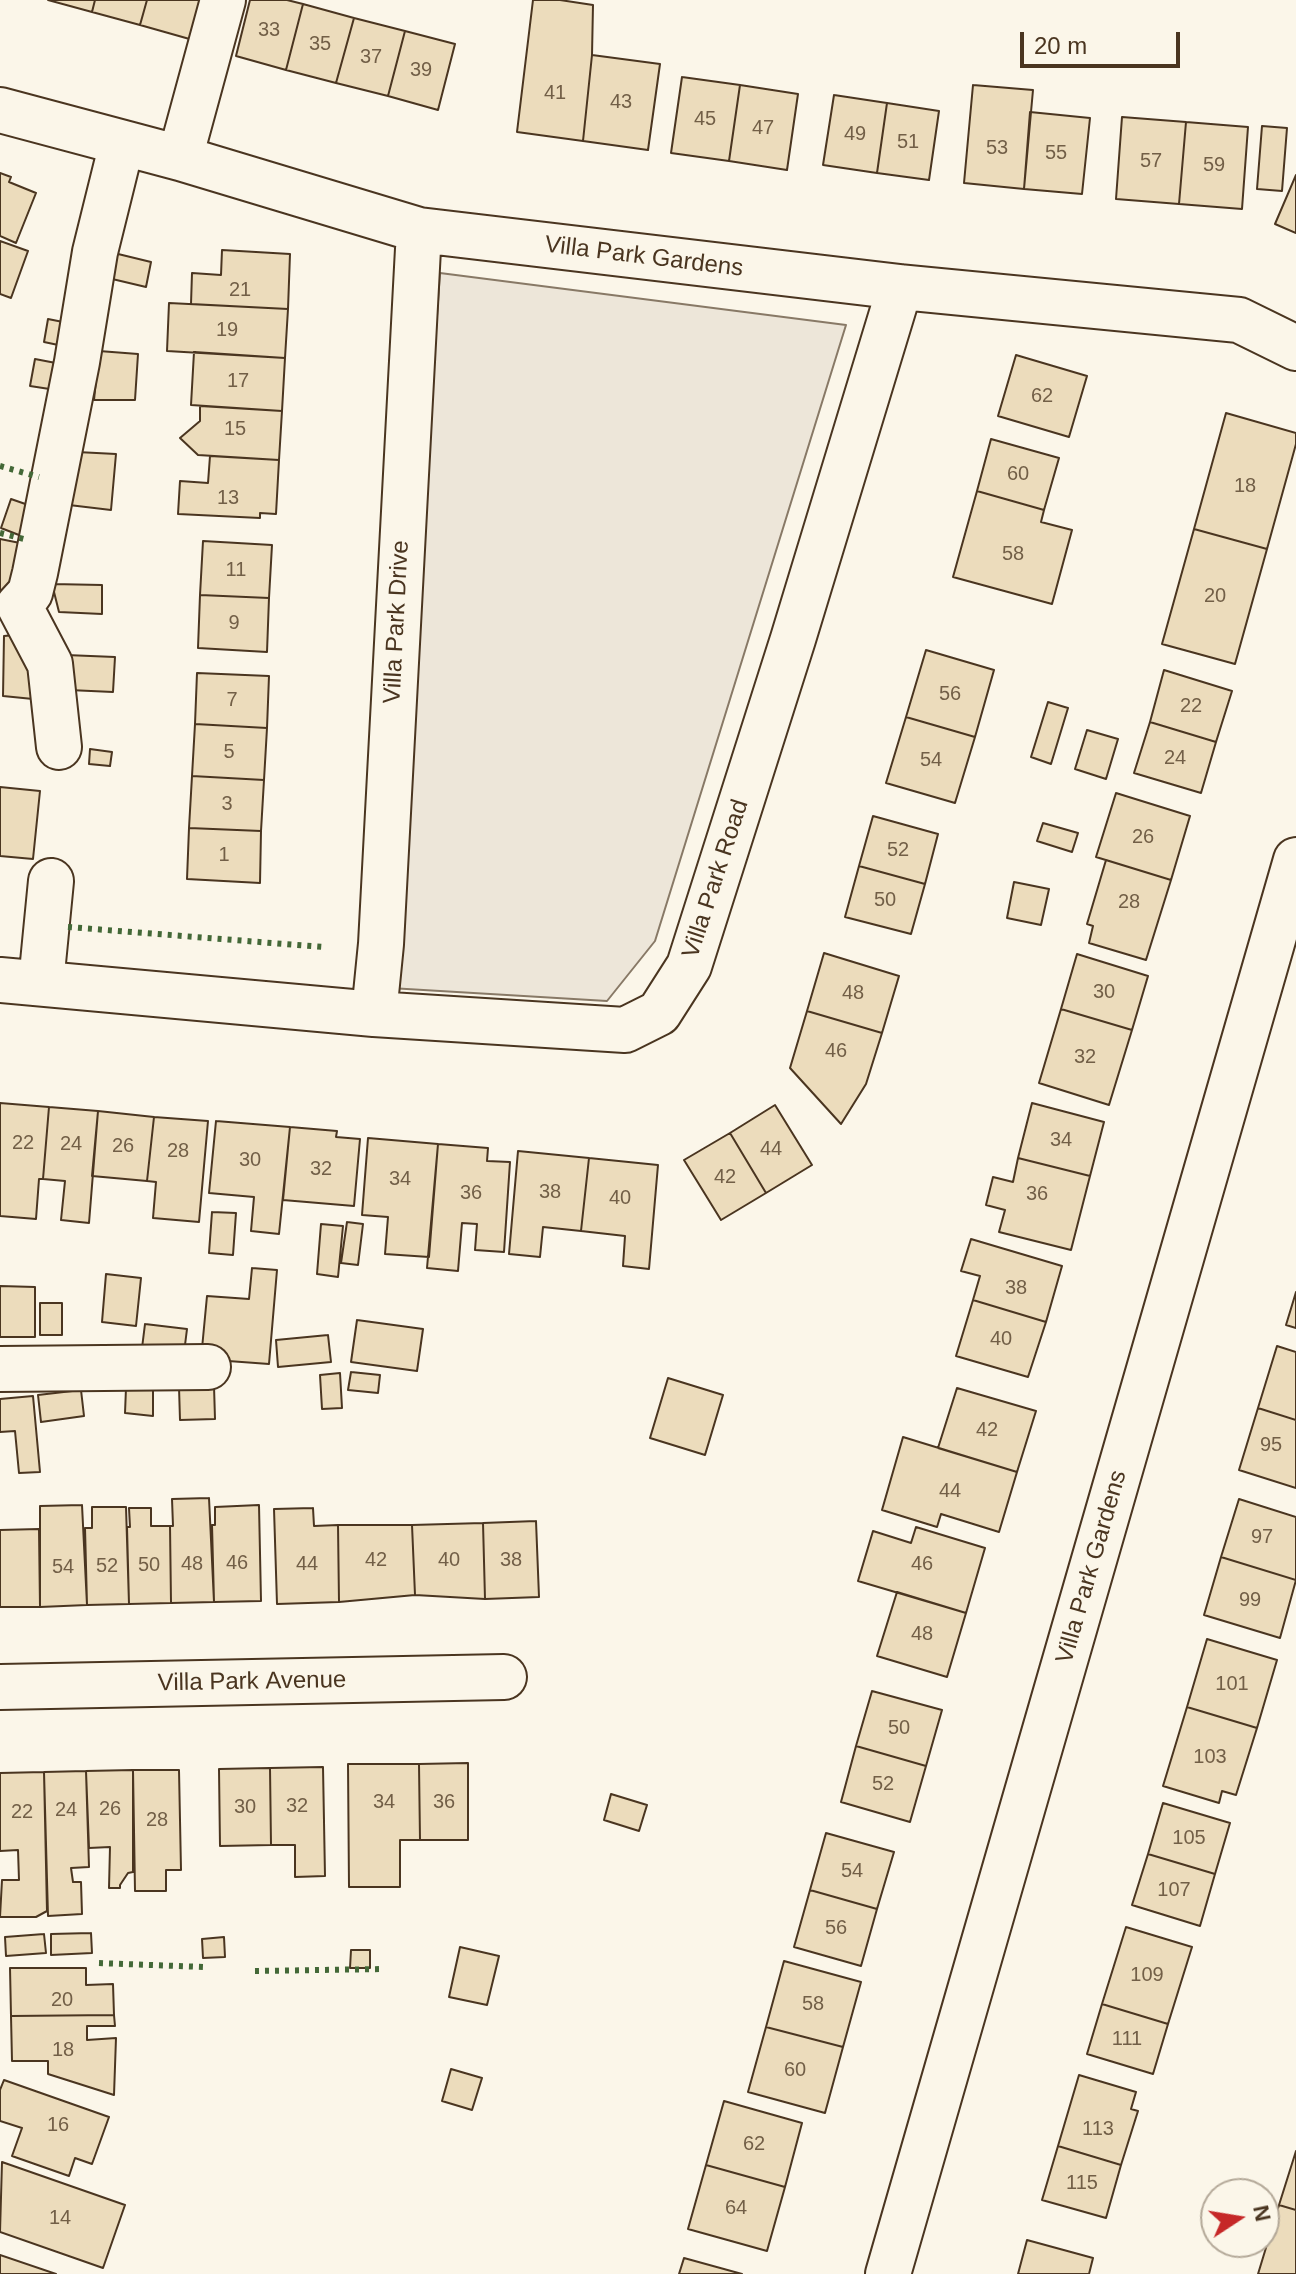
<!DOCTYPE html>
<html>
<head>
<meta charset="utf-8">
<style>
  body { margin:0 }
  #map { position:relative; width:1296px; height:2274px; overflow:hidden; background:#fbf6e9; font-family:Arial,sans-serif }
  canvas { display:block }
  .north { position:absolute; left:1200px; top:2178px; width:80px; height:80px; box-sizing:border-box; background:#fbf6e9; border:2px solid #b4a999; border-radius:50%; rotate:78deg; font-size:22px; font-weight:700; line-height:32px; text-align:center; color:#4a3520 }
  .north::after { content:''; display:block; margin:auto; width:28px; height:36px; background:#c62828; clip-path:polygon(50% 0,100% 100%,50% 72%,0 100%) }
  .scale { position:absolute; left:1020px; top:32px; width:160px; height:36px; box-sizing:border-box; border:4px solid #4a3520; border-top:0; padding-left:10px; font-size:24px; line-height:28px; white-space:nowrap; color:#4a3520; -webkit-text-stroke:6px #fbf6e9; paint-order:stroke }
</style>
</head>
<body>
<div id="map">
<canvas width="1296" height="2274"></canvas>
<div class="north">N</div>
<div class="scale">20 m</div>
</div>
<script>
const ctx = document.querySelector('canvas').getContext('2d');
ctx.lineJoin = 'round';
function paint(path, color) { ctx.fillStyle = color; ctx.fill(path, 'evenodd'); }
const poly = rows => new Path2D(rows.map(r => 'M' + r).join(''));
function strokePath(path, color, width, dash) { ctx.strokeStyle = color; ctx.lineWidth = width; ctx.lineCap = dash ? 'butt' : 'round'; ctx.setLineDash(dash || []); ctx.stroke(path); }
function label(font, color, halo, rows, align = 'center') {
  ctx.font = font + ' Arial,sans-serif'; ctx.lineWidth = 6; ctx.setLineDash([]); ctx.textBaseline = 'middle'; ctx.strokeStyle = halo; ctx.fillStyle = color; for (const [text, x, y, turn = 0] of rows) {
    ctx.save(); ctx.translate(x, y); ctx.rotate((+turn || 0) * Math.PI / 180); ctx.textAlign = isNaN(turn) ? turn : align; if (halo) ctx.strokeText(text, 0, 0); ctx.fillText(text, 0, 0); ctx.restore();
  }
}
const green = poly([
  [440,273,846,325,655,941,607,1001,390,988,440,273]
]);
paint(green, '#ede6d9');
strokePath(green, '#887966', 2);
const building = poly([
  [48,0,95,0,92,12,48,0],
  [95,0,147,0,140,25,92,12,95,0],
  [147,0,204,0,193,40,140,25,147,0],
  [250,0,287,0,303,4,286,70,236,56,250,0],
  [533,0,560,0,593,5,592,55,583,141,517,132,533,0],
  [303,4,354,18,336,83,286,70,303,4],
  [354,18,405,31,388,96,336,83,354,18],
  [405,31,455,44,438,110,388,96,405,31],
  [592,55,660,64,648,150,583,141,592,55],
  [682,77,740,85,729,161,671,153,682,77],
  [740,85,798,94,787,170,729,161,740,85],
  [973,85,1033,90,1024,189,964,183,973,85],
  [834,95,887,103,877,173,823,165,834,95],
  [887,103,939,111,929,180,877,173,887,103],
  [1030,112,1090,118,1082,194,1024,189,1030,112],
  [1122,117,1186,122,1179,204,1116,199,1122,117],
  [1186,122,1248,127,1242,209,1179,204,1186,122],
  [1262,126,1287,128,1282,191,1257,189,1262,126],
  [0,173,11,177,9,182,36,193,16,243,0,236,0,173],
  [1296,175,1296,233,1275,224,1296,175],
  [0,241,28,251,11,298,0,294,0,241],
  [222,250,290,254,288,309,191,304,192,273,221,275,222,250],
  [114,253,151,262,146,287,108,278,114,253],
  [169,303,288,309,285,358,167,351,169,303],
  [48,319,68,323,63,346,44,342,48,319],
  [99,351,138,354,135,400,94,400,99,351],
  [194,352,285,358,282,411,191,405,194,352],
  [1016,355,1087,376,1069,437,998,416,1016,355],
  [35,359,61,364,56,390,30,386,35,359],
  [200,406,282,411,279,460,198,455,180,438,200,421,200,406],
  [1226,413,1296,433,1296,444,1267,549,1194,529,1226,413],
  [991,439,1059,458,1044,510,977,491,991,439],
  [77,452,116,454,111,510,69,505,77,452],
  [210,456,279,460,276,514,260,513,260,518,178,514,180,481,208,483,210,456],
  [977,491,1044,510,1041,522,1072,530,1052,604,953,577,977,491],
  [11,499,34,507,24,537,1,528,11,499],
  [1194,529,1267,549,1235,664,1162,644,1194,529],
  [0,539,30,545,12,591,0,594,0,539],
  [203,541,272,545,269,598,200,595,203,541],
  [52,584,102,585,102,614,59,612,52,584],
  [200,595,269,598,267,652,198,648,200,595],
  [15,635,43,700,3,696,4,636,15,635],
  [926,650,994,670,975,737,906,717,926,650],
  [66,655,115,657,113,692,69,690,66,655],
  [1164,670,1232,691,1216,742,1150,722,1164,670],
  [197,673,269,676,267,728,195,724,197,673],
  [1048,702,1068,708,1051,764,1031,757,1048,702],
  [906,717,975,737,955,803,886,783,906,717],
  [1150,722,1216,742,1201,793,1134,773,1150,722],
  [195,724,267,728,264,780,192,776,195,724],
  [1087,730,1118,739,1106,779,1075,769,1087,730],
  [90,749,112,752,110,766,89,764,90,749],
  [192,776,264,780,261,831,189,828,192,776],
  [0,787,40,791,33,859,0,856,0,787],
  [1116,793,1190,816,1171,880,1096,857,1116,793],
  [873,816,938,834,925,884,859,866,873,816],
  [1043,823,1078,833,1072,852,1037,841,1043,823],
  [189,828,261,831,260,883,187,879,189,828],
  [1106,860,1171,880,1146,960,1089,943,1093,926,1087,924,1106,860],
  [859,866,925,884,911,934,845,917,859,866],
  [1014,882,1049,889,1041,925,1007,918,1014,882],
  [824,953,899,976,882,1033,807,1011,824,953],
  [1077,954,1148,976,1132,1030,1061,1009,1077,954],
  [1061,1009,1132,1030,1109,1105,1039,1083,1061,1009],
  [807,1011,882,1033,866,1084,841,1124,790,1068,807,1011],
  [0,1103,49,1107,43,1179,39,1179,36,1219,0,1216,0,1103],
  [1032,1103,1104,1122,1090,1176,1018,1158,1032,1103],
  [775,1105,812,1165,766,1193,730,1133,775,1105],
  [49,1107,98,1111,89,1223,61,1220,65,1181,43,1179,49,1107],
  [98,1111,154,1117,147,1181,92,1176,98,1111],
  [154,1117,208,1121,199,1222,153,1218,156,1182,147,1181,154,1117],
  [216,1121,290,1127,279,1234,251,1231,254,1197,209,1193,216,1121],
  [290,1127,337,1131,336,1137,360,1139,354,1206,283,1200,290,1127],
  [730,1133,766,1193,721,1220,684,1160,730,1133],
  [368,1138,438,1144,429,1257,385,1254,388,1217,362,1215,368,1138],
  [438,1144,488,1148,487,1161,510,1162,504,1252,475,1250,477,1224,462,1223,458,1271,427,1268,438,1144],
  [518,1151,589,1158,581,1231,543,1227,540,1257,509,1254,518,1151],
  [589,1158,658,1165,649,1269,623,1266,625,1236,581,1231,589,1158],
  [1018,1158,1090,1176,1071,1250,999,1232,1005,1210,986,1205,993,1177,1013,1182,1018,1158],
  [212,1212,236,1213,233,1255,209,1253,212,1212],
  [347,1222,363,1224,358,1265,341,1263,347,1222],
  [321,1224,343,1226,338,1277,317,1274,321,1224],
  [971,1239,1062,1266,1046,1322,973,1300,980,1276,961,1271,971,1239],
  [252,1268,277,1270,269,1364,201,1359,207,1296,249,1299,252,1268],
  [106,1274,141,1278,136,1326,102,1322,106,1274],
  [0,1286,35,1287,35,1337,0,1337,0,1286],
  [1296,1292,1296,1328,1286,1325,1296,1292],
  [973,1300,1046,1322,1028,1377,956,1356,973,1300],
  [40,1303,62,1303,62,1335,40,1335,40,1303],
  [357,1320,423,1329,417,1371,351,1362,357,1320],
  [145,1324,187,1329,184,1353,142,1348,145,1324],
  [328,1335,331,1362,278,1367,276,1340,328,1335],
  [1277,1346,1296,1352,1296,1420,1258,1408,1277,1346],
  [351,1372,380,1375,378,1393,348,1390,351,1372],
  [340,1373,342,1408,322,1409,320,1375,340,1373],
  [668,1378,723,1395,705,1455,650,1438,668,1378],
  [214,1386,215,1419,180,1420,179,1387,214,1386],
  [126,1388,153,1389,153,1416,125,1413,126,1388],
  [957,1388,1036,1411,1017,1472,938,1448,957,1388],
  [81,1390,84,1416,41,1422,38,1395,81,1390],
  [33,1396,40,1472,19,1473,15,1431,0,1432,0,1399,33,1396],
  [1258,1408,1296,1420,1296,1488,1239,1470,1258,1408],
  [903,1437,1017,1472,999,1532,941,1514,937,1527,882,1510,903,1437],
  [209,1498,214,1602,171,1603,170,1526,173,1526,172,1499,209,1498],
  [1239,1499,1296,1517,1296,1580,1221,1557,1239,1499],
  [82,1505,87,1605,40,1607,40,1506,82,1505],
  [259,1505,261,1601,214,1602,212,1525,215,1525,215,1507,259,1505],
  [92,1507,126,1507,129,1604,87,1605,85,1528,92,1528,92,1507],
  [129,1508,151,1508,151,1526,170,1526,171,1603,129,1604,127,1527,130,1527,129,1508],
  [313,1508,314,1526,338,1525,339,1602,277,1604,274,1509,313,1508],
  [536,1521,539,1597,485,1599,483,1523,536,1521],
  [483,1523,485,1599,415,1595,412,1525,483,1523],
  [338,1525,412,1525,415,1595,339,1602,338,1525],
  [916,1527,985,1548,966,1613,858,1581,873,1531,911,1543,916,1527],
  [39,1529,40,1607,0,1607,0,1530,39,1529],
  [1221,1557,1296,1580,1280,1638,1204,1615,1221,1557],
  [897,1592,966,1613,947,1677,877,1656,897,1592],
  [1207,1639,1277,1660,1257,1728,1187,1707,1207,1639],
  [872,1691,942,1710,926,1766,856,1746,872,1691],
  [1187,1707,1257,1728,1236,1795,1222,1791,1219,1803,1163,1786,1187,1707],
  [856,1746,926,1766,910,1822,841,1802,856,1746],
  [468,1763,468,1840,420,1840,419,1764,468,1763],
  [348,1764,419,1764,420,1840,400,1840,400,1887,349,1887,348,1764],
  [323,1767,325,1876,295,1877,295,1845,271,1845,270,1768,323,1767],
  [270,1768,271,1845,220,1846,219,1769,270,1768],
  [133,1770,133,1872,128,1873,120,1885,120,1888,109,1888,110,1847,89,1848,86,1771,133,1770],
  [133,1770,179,1770,181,1870,166,1870,166,1891,135,1891,133,1770],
  [86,1771,89,1867,71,1868,73,1882,81,1882,82,1914,48,1916,44,1772,86,1771],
  [44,1772,47,1911,36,1917,0,1917,2,1880,19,1880,18,1850,0,1851,0,1773,44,1772],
  [611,1794,647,1805,639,1831,604,1820,611,1794],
  [1163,1803,1230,1823,1215,1874,1148,1854,1163,1803],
  [826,1833,894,1852,877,1909,810,1890,826,1833],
  [1148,1854,1215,1874,1200,1926,1132,1905,1148,1854],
  [810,1890,877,1909,861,1966,794,1947,810,1890],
  [1126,1927,1192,1947,1168,2024,1102,2004,1126,1927],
  [91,1933,92,1953,51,1955,51,1934,91,1933],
  [44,1934,46,1953,6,1956,5,1937,44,1934],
  [224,1937,225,1957,203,1958,202,1939,224,1937],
  [460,1947,499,1956,487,2005,449,1997,460,1947],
  [351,1950,370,1950,370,1968,350,1968,351,1950],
  [784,1961,861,1982,843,2047,766,2027,784,1961],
  [10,1968,86,1968,86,1985,113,1984,114,2015,11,2016,10,1968],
  [1102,2004,1168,2024,1153,2074,1087,2054,1102,2004],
  [114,2015,115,2026,87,2026,87,2040,116,2038,114,2095,48,2074,48,2061,12,2061,11,2016,114,2015],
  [766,2027,843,2047,825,2113,748,2092,766,2027],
  [451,2069,482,2078,472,2110,442,2101,451,2069],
  [1079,2075,1136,2092,1131,2109,1138,2111,1121,2165,1058,2146,1079,2075],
  [4,2080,109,2117,92,2164,75,2158,69,2176,12,2156,22,2128,0,2121,0,2090,4,2080],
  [724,2101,802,2123,785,2187,706,2165,724,2101],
  [1058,2146,1121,2165,1106,2218,1042,2200,1058,2146],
  [1296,2151,1296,2210,1279,2205,1296,2151],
  [2,2162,125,2205,103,2268,0,2232,2,2162],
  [706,2165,785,2187,767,2251,688,2229,706,2165],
  [1279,2205,1296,2210,1296,2274,1258,2274,1279,2205],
  [1027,2240,1093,2258,1089,2274,1018,2274,1027,2240],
  [0,2255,56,2274,0,2274,0,2255],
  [684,2258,742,2274,679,2274,684,2258]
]);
paint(building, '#ecdcbc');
strokePath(building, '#4a3520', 2);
const minor = poly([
  [0,110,180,158,419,230,900,287,1239,320,1296,348],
  [180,158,223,0],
  [59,747,50,664,19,605,30,593,35,573,77,362,95,252,122,143],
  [0,980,374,1014,625,1030,659,1013,689,966,793,639,900,287],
  [41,983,51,881],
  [374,1014,381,944,419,230],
  [0,1369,208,1367],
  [0,1687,504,1677],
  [888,2274,1296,860]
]);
strokePath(minor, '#4a3520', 48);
strokePath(minor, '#fbf6e9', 44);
strokePath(poly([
  [0,466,39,477],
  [0,533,24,539],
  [68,927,323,947],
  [99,1963,203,1967],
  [255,1971,384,1969]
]), '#436837', 6, [4, 6]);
label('20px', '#725f47', null, [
  ["33",269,30],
  ["35",320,44],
  ["37",371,57],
  ["39",421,70],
  ["41",555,93],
  ["43",621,102],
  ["45",705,119],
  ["47",763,128],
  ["49",855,134],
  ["51",908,142],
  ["53",997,148],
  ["55",1056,153],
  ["57",1151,161],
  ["59",1214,165],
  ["21",240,290],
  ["19",227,330],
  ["17",238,381],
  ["62",1042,396],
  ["15",235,429],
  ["60",1018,474],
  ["18",1245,486],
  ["13",228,498],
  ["58",1013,554],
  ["11",236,570],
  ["20",1215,596],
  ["9",234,623],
  ["56",950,694],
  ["7",232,700],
  ["22",1191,706],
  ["5",229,752],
  ["24",1175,758],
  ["54",931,760],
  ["3",227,804],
  ["26",1143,837],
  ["52",898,850],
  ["1",224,855],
  ["50",885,900],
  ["28",1129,902],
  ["30",1104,992],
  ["48",853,993],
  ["46",836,1051],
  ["32",1085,1057],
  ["34",1061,1140],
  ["22",23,1143],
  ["24",71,1144],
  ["26",123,1146],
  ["44",771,1149],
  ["28",178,1151],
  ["30",250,1160],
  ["32",321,1169],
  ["42",725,1177],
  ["34",400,1179],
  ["38",550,1192],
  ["36",471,1193],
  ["36",1037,1194],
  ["40",620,1198],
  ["38",1016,1288],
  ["40",1001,1339],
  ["42",987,1430],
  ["95",1271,1445],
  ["44",950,1491],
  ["97",1262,1537],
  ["42",376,1560],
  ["40",449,1560],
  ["38",511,1560],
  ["46",237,1563],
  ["48",192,1564],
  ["44",307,1564],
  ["46",922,1564],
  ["50",149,1565],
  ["52",107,1566],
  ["54",63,1567],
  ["99",1250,1600],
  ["48",922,1634],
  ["101",1232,1684],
  ["50",899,1728],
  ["103",1210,1757],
  ["52",883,1784],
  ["34",384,1802],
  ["36",444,1802],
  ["32",297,1806],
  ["30",245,1807],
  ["26",110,1809],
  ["24",66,1810],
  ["22",22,1812],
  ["28",157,1820],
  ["105",1189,1838],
  ["54",852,1871],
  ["107",1174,1890],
  ["56",836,1928],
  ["109",1147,1975],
  ["20",62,2000],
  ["58",813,2004],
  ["111",1127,2039],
  ["18",63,2050],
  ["60",795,2070],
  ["16",58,2125],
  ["113",1098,2129],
  ["62",754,2144],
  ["115",1082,2183],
  ["64",736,2208],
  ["14",60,2218]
]);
label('24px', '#4a3520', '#fbf6e9', [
  ["Villa Park Gardens",644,257,7],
  ["Villa Park Drive",397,622,-87],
  ["Villa Park Road",716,879,-72],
  ["Villa Park Gardens",1092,1567,-74],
  ["Villa Park Avenue",252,1682,-1]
]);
</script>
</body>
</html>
